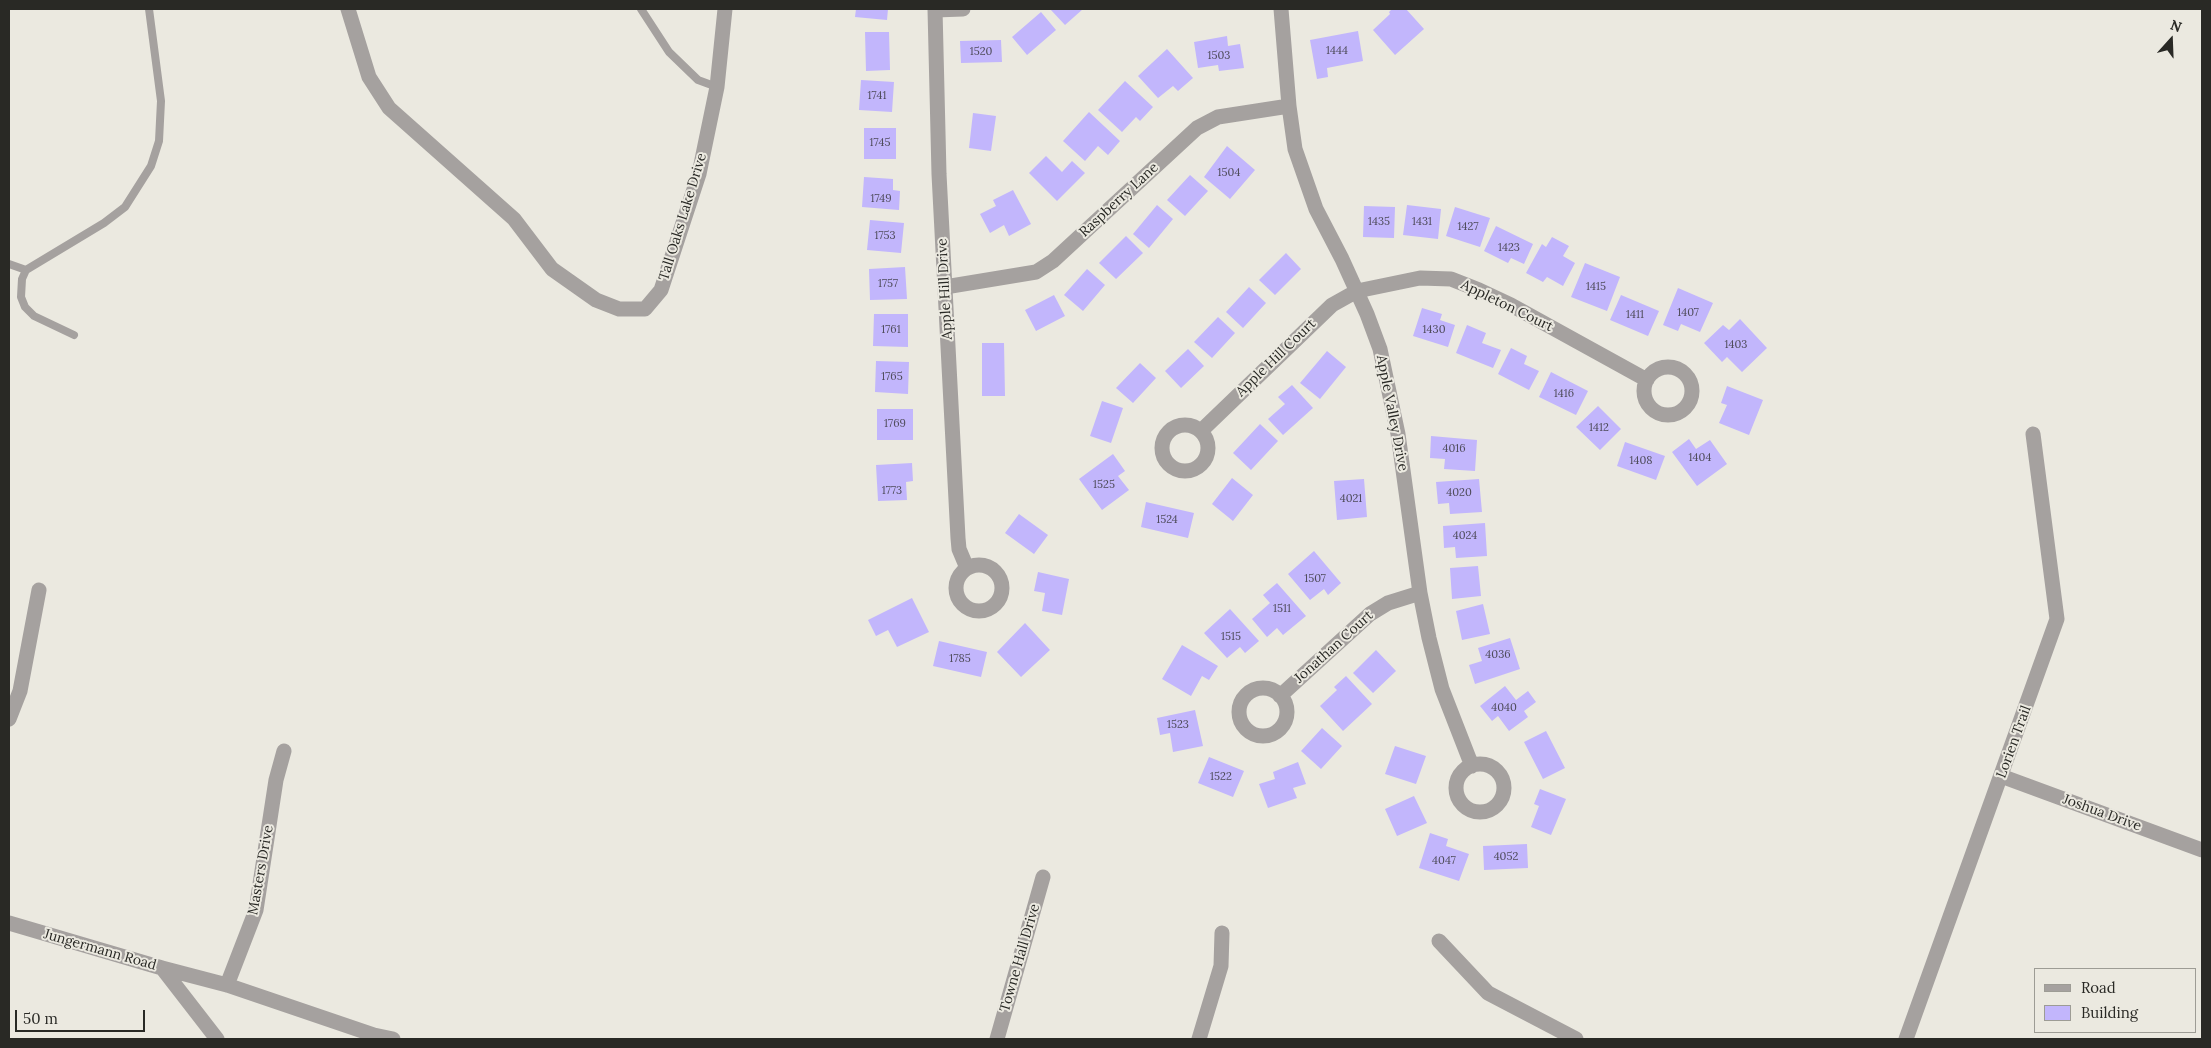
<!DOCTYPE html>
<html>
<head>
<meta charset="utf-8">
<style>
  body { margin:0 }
  #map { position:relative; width:2211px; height:1048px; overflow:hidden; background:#ebe9e0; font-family:Lora,serif }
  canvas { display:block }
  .frame { position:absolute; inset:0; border:10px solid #292925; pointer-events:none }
  .legend { position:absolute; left:2034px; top:968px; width:162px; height:65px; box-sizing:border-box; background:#ebe9e0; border:1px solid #9d9c95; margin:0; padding:6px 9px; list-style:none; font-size:15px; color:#292925 }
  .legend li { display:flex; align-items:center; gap:10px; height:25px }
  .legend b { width:25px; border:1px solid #9d9c95 }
  .north { position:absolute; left:2146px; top:15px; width:50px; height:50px; -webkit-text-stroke:4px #ebe9e0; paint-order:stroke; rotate:20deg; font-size:14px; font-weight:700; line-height:20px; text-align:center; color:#292925 }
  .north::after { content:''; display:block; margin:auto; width:18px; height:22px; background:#292925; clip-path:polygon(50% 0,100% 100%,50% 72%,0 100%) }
  .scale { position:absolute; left:15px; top:1010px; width:130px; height:22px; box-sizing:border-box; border:2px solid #292925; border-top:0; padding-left:6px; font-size:15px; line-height:18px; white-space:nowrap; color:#292925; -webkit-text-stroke:4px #ebe9e0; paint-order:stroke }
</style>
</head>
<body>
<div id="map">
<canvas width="2211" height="1048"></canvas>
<div class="frame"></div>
<ul class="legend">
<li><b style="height:6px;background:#a5a19f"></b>Road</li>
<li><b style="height:14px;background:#c2b6fc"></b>Building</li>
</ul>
<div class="north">N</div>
<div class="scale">50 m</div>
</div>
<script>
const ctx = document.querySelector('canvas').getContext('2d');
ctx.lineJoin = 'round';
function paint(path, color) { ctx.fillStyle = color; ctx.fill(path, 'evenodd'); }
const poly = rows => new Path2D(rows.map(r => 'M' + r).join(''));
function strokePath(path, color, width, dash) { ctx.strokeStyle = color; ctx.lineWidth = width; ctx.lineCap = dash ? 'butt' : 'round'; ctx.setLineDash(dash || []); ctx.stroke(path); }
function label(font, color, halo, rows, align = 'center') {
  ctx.font = font + ' Lora,serif'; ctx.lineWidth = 4; ctx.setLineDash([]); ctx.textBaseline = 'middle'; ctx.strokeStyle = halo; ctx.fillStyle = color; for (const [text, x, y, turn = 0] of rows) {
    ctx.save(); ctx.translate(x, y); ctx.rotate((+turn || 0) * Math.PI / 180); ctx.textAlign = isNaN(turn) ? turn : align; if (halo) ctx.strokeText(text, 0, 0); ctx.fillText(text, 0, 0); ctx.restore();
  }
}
paint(poly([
  [856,9,888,9,887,20,855,17],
  [1050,9,1083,9,1065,25],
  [1392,9,1406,9,1424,29,1395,55,1373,30,1390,14,1389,12],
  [1041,12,1056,30,1027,55,1012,37],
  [1358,31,1363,61,1327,68,1328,77,1317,79,1310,40],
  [865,32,889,32,890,70,866,71],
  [1227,36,1228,46,1240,44,1244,68,1219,71,1218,65,1198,68,1194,42],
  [1001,40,1002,62,961,63,960,41],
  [1167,49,1193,78,1178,91,1173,86,1158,98,1138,76],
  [861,80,894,82,892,112,859,110],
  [1125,81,1153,107,1140,121,1136,117,1122,132,1098,110],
  [1089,112,1120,141,1108,155,1098,146,1085,161,1063,141],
  [973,113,996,116,991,151,969,148],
  [864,128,896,128,896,159,864,159],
  [1227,146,1255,170,1230,199,1204,177],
  [1046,156,1062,172,1072,161,1085,173,1057,201,1029,173],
  [1190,175,1208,191,1185,216,1167,200],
  [864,177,893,179,893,190,900,191,899,210,862,207],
  [1013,190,1031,224,1009,236,1004,225,990,233,980,214,996,206,993,200],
  [1157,205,1173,219,1149,248,1133,234],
  [1407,205,1441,209,1438,239,1403,235],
  [1364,206,1395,207,1394,238,1363,237],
  [1455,207,1490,218,1480,247,1446,236],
  [870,220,904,223,901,253,867,250],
  [1496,226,1533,244,1524,264,1511,258,1508,263,1484,251],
  [1126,236,1143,253,1116,279,1099,263],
  [1552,237,1569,246,1563,256,1575,263,1563,286,1547,277,1543,282,1526,273,1542,244,1546,247],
  [1286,253,1301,269,1275,295,1259,280],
  [1585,263,1620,277,1607,311,1571,297],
  [905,267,907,299,870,300,869,269],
  [1087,269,1105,285,1083,311,1064,295],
  [1249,287,1266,303,1243,328,1226,312],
  [1678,288,1713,303,1700,332,1681,324,1678,331,1663,325],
  [1054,295,1065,316,1036,331,1025,310],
  [1621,295,1659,311,1648,336,1610,320],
  [1422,308,1442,314,1440,320,1455,325,1448,347,1413,336],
  [874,314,908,314,908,347,873,346],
  [1218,317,1235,333,1212,358,1194,342],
  [1740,319,1767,348,1742,372,1727,357,1722,362,1704,343,1723,325,1729,330],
  [1467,325,1486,333,1482,343,1501,350,1493,368,1456,353],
  [982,343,1004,343,1005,396,982,396],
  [1511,348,1527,356,1524,364,1539,371,1529,390,1498,374],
  [1188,349,1204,366,1181,388,1165,371],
  [1327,351,1346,367,1320,399,1300,383],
  [876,361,909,362,908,394,875,392],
  [1140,363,1156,378,1133,403,1116,388],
  [1551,372,1588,391,1576,415,1539,397],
  [1292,385,1313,408,1283,435,1268,419,1285,404,1278,397],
  [1727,386,1763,400,1749,435,1719,423,1727,405,1721,403],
  [1102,401,1123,408,1111,443,1090,436],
  [1598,406,1621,429,1600,450,1576,427],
  [877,409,913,409,913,440,877,440],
  [1260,424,1278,441,1251,470,1233,453],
  [1431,436,1477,440,1475,471,1444,469,1445,459,1430,458],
  [1689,439,1696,449,1710,440,1727,464,1697,486,1672,452],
  [1625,442,1665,456,1656,480,1617,466],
  [1113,454,1125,471,1118,476,1129,490,1102,510,1079,479],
  [912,463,913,481,906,482,907,500,878,501,876,465],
  [1232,478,1253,495,1233,521,1212,504],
  [1364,479,1367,517,1337,520,1334,481],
  [1479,479,1482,512,1450,514,1449,503,1438,504,1436,482],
  [1146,502,1194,513,1188,538,1141,527],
  [1019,514,1048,535,1034,554,1005,533],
  [1485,523,1487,556,1456,558,1455,547,1444,548,1443,526],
  [1314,551,1341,583,1328,595,1324,589,1310,600,1288,574],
  [1478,566,1481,596,1452,599,1450,568],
  [1038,572,1069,579,1062,615,1042,611,1045,593,1034,591],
  [1277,583,1306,616,1283,635,1277,628,1267,637,1252,619,1270,603,1263,595],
  [912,598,929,632,897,647,888,630,876,636,868,620],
  [1483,604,1490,634,1462,640,1456,611],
  [1230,609,1259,641,1245,653,1240,647,1227,658,1204,633],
  [1025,623,1050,650,1021,677,997,652],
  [1510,638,1520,669,1475,684,1469,665,1482,661,1478,648],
  [939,641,987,652,981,677,933,666],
  [1182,645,1218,666,1209,680,1202,676,1191,696,1162,679],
  [1376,650,1396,671,1373,693,1353,673],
  [1346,676,1372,704,1343,731,1320,706,1337,690,1334,687],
  [1505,686,1516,700,1528,691,1536,702,1524,711,1528,717,1509,731,1498,716,1492,721,1480,706],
  [1195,710,1203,746,1173,752,1170,733,1160,735,1157,718],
  [1322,728,1342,746,1321,769,1301,751],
  [1546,731,1565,768,1543,779,1524,742],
  [1395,746,1426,756,1416,784,1385,774],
  [1209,757,1244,771,1233,797,1198,783],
  [1298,762,1306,784,1293,788,1297,798,1268,808,1259,784,1275,779,1273,772],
  [1540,789,1566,799,1551,835,1531,827,1539,806,1534,804],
  [1414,796,1427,823,1397,836,1385,809],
  [1430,833,1448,839,1446,846,1469,854,1459,881,1419,868],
  [1527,844,1528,868,1484,870,1483,846]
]), '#c2b6fc');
strokePath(poly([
  [641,9,669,52,698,80,717,87],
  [9,264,26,270],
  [74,335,34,316,25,307,21,297,22,279,26,270,104,223,125,207,151,166,159,141,161,101,149,9]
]), '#a5a19f', 8);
strokePath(poly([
  [348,9,369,77,389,108,514,219,552,269,596,300,619,309,645,309,661,290,699,174,717,87,725,9],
  [935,9,939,174,958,538,959,549,967,568],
  [1281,9,1289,106,1295,149,1316,209,1342,259,1367,314,1380,349,1398,434,1420,593,1429,638,1442,689,1472,766],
  [935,10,963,9],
  [945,287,1036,272,1053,261,1197,128,1218,117,1289,106],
  '1644 391a24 24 0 1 1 48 0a24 24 0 1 1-48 0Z',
  '1162 448a23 23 0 1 1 46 0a23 23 0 1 1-46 0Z',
  [1201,431,1332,305,1357,291,1420,278,1451,279,1479,290,1511,305,1647,380],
  '956 588a23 23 0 1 1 46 0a23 23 0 1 1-46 0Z',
  '1239 712a24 24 0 1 1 48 0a24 24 0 1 1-48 0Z',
  [1280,696,1370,614,1388,603,1420,593],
  [9,719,20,691,39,590],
  '1456 788a24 24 0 1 1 48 0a24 24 0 1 1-48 0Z',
  [2001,776,2202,850],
  [9,923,162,968,217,1039],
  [1439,941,1488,993,1576,1039],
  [162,968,227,985,374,1035,393,1039],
  [227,985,256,910,276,780,284,751],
  [997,1039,1043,877],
  [1199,1039,1221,966,1222,933],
  [1906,1039,2057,619,2033,434]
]), '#a5a19f', 15);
label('11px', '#4f4c5b', null, [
  ["1444",1337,51],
  ["1520",981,52],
  ["1503",1219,56],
  ["1741",877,96],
  ["1745",880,143],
  ["1504",1229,173],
  ["1749",881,199],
  ["1435",1379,222],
  ["1431",1422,222],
  ["1427",1468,227],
  ["1753",885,236],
  ["1423",1509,248],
  ["1757",888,284],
  ["1415",1596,287],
  ["1407",1688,313],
  ["1411",1635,315],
  ["1761",891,330],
  ["1430",1434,330],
  ["1403",1736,345],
  ["1765",892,377],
  ["1416",1564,394],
  ["1769",895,424],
  ["1412",1599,428],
  ["4016",1454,449],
  ["1404",1700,458],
  ["1408",1641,461],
  ["1525",1104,485],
  ["1773",892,491],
  ["4020",1459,493],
  ["4021",1351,499],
  ["1524",1167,520],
  ["4024",1465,536],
  ["1507",1315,579],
  ["1511",1282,609],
  ["1515",1231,637],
  ["4036",1498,655],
  ["1785",960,659],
  ["4040",1504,708],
  ["1523",1178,725],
  ["1522",1221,777],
  ["4052",1506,857],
  ["4047",1444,861]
]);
label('14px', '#292925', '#ebe9e0', [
  ["Raspberry Lane",1119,200,-43],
  ["Tall Oaks Lake Drive",683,217,-73],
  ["Apple Hill Drive",945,289,-93],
  ["Appleton Court",1507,306,26],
  ["Apple Hill Court",1276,358,-44],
  ["Apple Valley Drive",1392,413,79],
  ["Jonathan Court",1334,647,-42],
  ["Lorien Trail",2014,742,-70],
  ["Joshua Drive",2102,813,20],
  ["Masters Drive",261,870,-80],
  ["Jungermann Road",100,950,16],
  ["Towne Hall Drive",1020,958,-74]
]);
</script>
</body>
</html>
